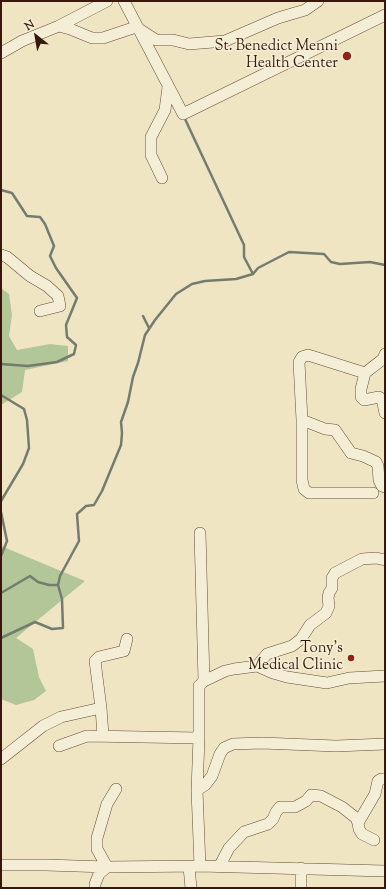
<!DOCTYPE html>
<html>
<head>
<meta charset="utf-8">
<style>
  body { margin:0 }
  #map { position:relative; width:386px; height:889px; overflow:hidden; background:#f0e5c2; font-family:"Sorts Mill Goudy",serif }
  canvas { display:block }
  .frame { position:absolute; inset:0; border:2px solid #38180a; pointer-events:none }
  .north { position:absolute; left:16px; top:16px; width:40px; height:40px; -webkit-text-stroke:3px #f5eed7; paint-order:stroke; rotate:329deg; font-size:11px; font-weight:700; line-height:16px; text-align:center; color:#38180a }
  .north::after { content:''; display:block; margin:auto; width:14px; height:18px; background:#38180a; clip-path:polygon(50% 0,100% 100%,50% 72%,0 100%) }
</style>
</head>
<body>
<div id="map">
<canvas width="386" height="889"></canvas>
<div class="frame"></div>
<div class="north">N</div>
</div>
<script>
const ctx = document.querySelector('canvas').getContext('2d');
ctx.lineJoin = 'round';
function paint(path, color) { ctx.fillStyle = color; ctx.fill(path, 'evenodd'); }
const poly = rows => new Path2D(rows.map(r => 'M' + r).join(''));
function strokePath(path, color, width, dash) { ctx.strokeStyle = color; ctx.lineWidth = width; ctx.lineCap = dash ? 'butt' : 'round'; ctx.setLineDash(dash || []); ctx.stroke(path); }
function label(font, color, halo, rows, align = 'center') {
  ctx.font = font + ' "Sorts Mill Goudy",serif'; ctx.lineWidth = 3; ctx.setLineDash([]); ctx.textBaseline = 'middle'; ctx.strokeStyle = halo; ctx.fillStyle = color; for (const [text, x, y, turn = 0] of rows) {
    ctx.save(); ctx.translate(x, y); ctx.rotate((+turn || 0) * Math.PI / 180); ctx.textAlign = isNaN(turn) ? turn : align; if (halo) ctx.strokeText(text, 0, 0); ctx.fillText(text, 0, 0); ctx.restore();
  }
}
paint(poly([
  [1,288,9,294,12,315,9,336,17,350,50,344,68,346,68,361,25,370,22,392,1,405],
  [1,546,85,581,16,638,33,649,39,677,46,691,34,700,16,705,1,699]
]), '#b3c698');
strokePath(poly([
  [1,190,12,193,27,216,40,217,45,224,54,246,50,256,56,268,77,298,66,325,67,337,76,345,74,354,57,362,28,366,1,364],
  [253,274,258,268,289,252,324,254,331,262,340,264,370,262,385,265],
  [143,316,149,328],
  [1,395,24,409,27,420,29,448,23,464,1,501],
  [1,512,7,541,1,556],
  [1,593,30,576,38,582,49,585,58,585],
  [1,638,35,622,52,629,63,628,62,599,58,585,60,576,79,541,77,514,86,506,94,505,102,491,121,445,122,433,121,422,128,402,133,377,138,363,145,335,155,320,176,294,192,284,205,281,236,279,253,274,244,257,244,245,185,119]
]), '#737c6f', 2.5);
const minor = poly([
  [124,1,183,114,385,15],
  [59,26,107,1],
  [1,53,22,41,59,26,70,29,92,38,103,38,136,27,156,40,173,40,189,44,225,41,278,18,305,10,318,1],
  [162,178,151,155,151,137,165,110,168,87],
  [1,255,7,257,30,276,47,286,58,296,60,306,40,311],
  [365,373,361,389,361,397,364,400,379,397,382,399,385,413],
  [302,420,325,429,335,430,351,453,363,456,376,462,378,466,379,480,382,486,385,487],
  [373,493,309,493,304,489,302,480,302,420,299,362,302,357,308,355,365,373,383,359,385,354],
  [200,533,204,681],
  [257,666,267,654,292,646,301,639,310,625,326,613,329,606,328,598,329,593,332,588,332,578,335,573,362,559,376,558,385,560],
  [103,735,101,708,95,661,99,657,124,651,127,639],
  [59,746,87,736,199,738],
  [1,759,43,726,61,717,101,708],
  [197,790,205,785,212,776,220,754,224,748,233,744,262,743,336,746,385,744],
  [358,823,375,794,378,781,381,779,385,779],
  [1,865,46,865,107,867],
  [200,866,197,790,199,738,199,686,204,681,225,671,234,669,257,666,273,673,287,677,327,683,349,678,385,676],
  [107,867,97,849,97,838,107,804,116,789],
  [189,867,191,888],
  [219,867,229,848,244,832,268,824,273,819,276,812,280,807,295,807,306,801,311,795,321,796,342,807,356,818,358,823,359,829,362,834,374,840],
  [301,868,301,888],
  [95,888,95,884,99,874,107,867,200,866,385,871]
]);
strokePath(minor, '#664b38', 12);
strokePath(minor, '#f5eed7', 11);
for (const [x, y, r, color] of [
  [347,56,5,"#8f2418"],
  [351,658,4,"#8f2418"]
]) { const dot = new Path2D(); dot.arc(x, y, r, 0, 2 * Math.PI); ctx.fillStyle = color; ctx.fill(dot); strokePath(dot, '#f5eed7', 1.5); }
label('15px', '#38180a', '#f5eed7', [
  ["St. Benedict Menni",338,47],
  ["Health Center",338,64],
  ["Tony's",343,649],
  ["Medical Clinic",343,666]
], 'right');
</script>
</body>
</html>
